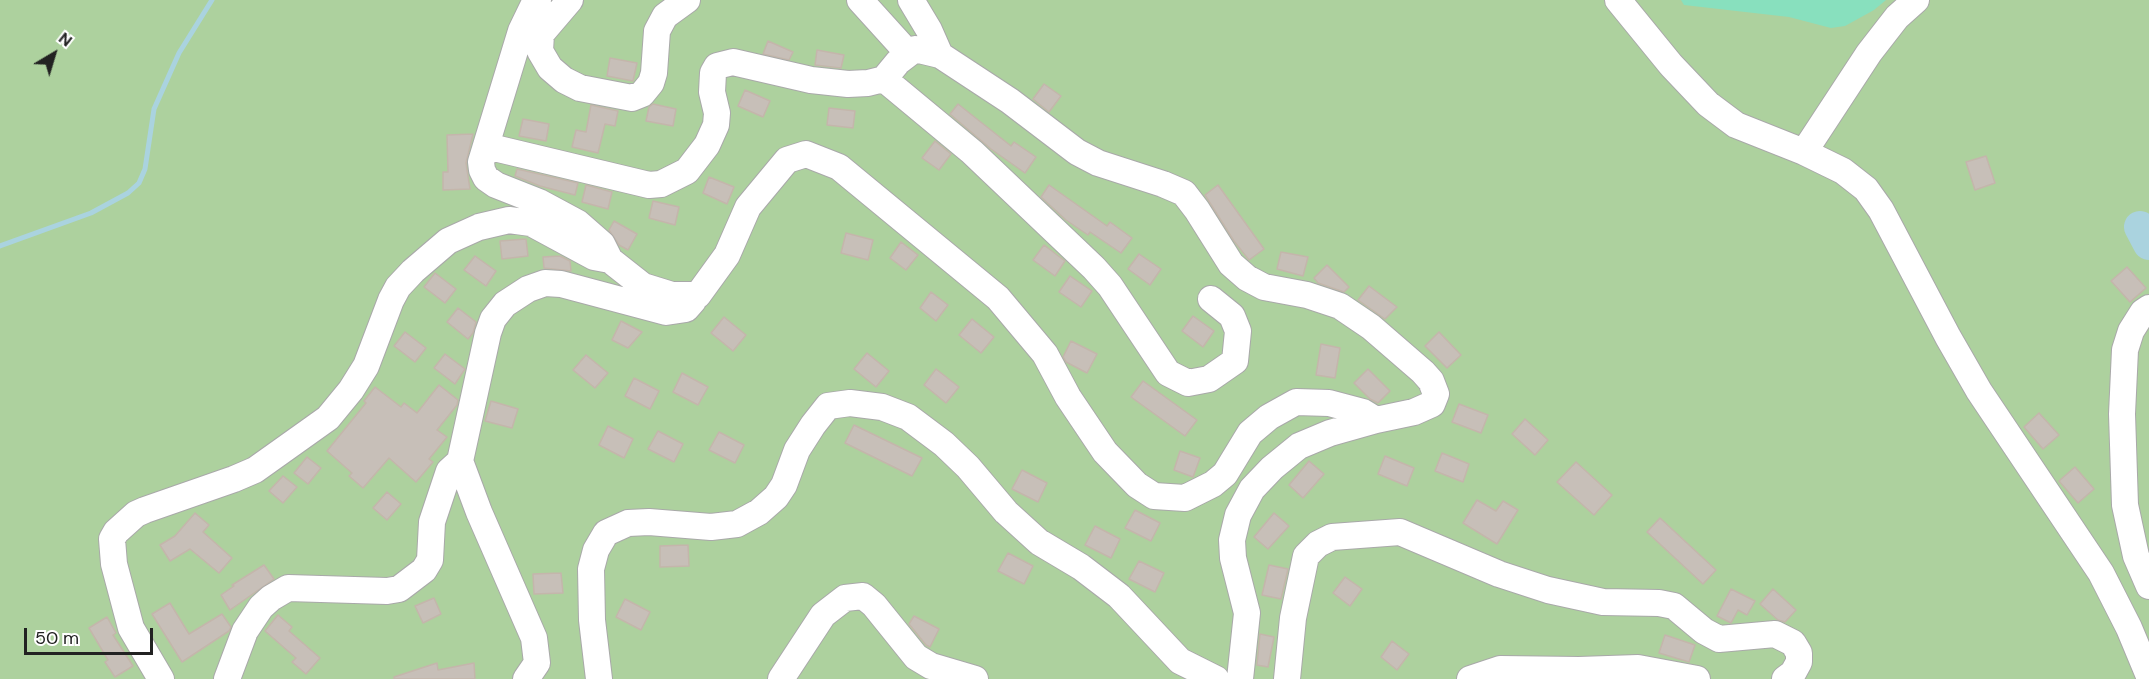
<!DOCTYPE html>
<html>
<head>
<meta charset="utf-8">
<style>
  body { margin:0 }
  #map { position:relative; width:2149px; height:679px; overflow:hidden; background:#f2efe9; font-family:"DM Sans",sans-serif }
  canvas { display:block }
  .north { position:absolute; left:24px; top:24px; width:60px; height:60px; -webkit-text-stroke:4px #fff; paint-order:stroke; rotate:38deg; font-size:16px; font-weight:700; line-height:24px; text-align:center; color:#222 }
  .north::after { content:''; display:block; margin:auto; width:21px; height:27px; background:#222; clip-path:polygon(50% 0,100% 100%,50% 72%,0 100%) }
  .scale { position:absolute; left:24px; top:628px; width:129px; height:27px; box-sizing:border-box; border:3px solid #222; border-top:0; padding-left:8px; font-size:18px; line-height:21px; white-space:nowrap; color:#222; -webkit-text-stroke:4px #fff; paint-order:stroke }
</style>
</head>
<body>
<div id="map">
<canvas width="2149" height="679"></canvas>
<div class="north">N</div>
<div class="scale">50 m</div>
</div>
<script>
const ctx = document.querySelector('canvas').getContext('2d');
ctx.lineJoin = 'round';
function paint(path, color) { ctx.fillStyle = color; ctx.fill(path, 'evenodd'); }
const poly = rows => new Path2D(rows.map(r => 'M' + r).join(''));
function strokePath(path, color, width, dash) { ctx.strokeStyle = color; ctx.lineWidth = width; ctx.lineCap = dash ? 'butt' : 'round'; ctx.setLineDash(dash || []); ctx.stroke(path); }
paint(poly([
  [0,0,2149,0,2149,679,0,679]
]), '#add19e');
paint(poly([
  [1681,0,1886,0,1874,10,1845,26,1831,28,1789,17,1684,5]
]), '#88e0be');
strokePath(poly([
  [0,246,91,213,128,193,139,183,145,169,154,109,179,53,212,0]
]), '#aad3df', 5);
strokePath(poly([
  [2140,227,2149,244]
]), '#aad3df', 32);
const building = poly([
  [768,41,793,52,789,60,763,54,768,41],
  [817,50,844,55,841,68,815,65,817,50],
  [610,58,637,63,633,81,607,76,610,58],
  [1044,84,1061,96,1049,112,1033,99,1044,84],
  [745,90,770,101,763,117,738,106,745,90],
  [653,104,676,109,673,126,646,121,649,107,653,104],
  [958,104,1011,146,1014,142,1036,157,1025,173,991,149,950,114,958,104],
  [591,105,618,111,615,126,605,124,598,153,572,147,576,130,586,132,591,105],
  [829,108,855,111,853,128,827,125,829,108],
  [523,119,549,124,546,141,519,136,523,119],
  [473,134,466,163,470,189,443,190,443,172,448,172,447,135,473,134],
  [935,141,951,154,939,170,922,158,935,141],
  [1986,156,1995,183,1975,190,1966,162,1986,156],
  [517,169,578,183,575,195,540,186,515,176,517,169],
  [709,177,734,187,727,204,703,193,709,177],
  [586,185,612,192,608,209,582,202,586,185],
  [1049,185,1107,226,1110,222,1132,238,1121,253,1090,232,1088,235,1066,220,1041,197,1049,185],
  [1218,185,1264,249,1249,260,1234,241,1205,195,1218,185],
  [653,201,679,207,675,225,649,218,653,201],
  [614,221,637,234,628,250,619,245,609,230,614,221],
  [846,233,873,240,868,260,841,253,846,233],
  [526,239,528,256,502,259,500,241,526,239],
  [901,242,918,255,906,270,890,258,901,242],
  [1044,245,1065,261,1055,276,1033,260,1044,245],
  [1281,252,1308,257,1303,276,1277,269,1281,252],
  [1139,254,1161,269,1150,285,1128,269,1139,254],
  [475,256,496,271,486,286,464,270,475,256],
  [560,256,570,261,571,271,544,268,543,257,560,256],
  [1327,265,1349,287,1344,292,1318,283,1314,278,1327,265],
  [2127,267,2146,288,2130,302,2111,281,2127,267],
  [435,273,456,289,445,303,424,287,435,273],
  [1070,276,1092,291,1081,307,1059,292,1070,276],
  [1369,286,1397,307,1385,319,1358,300,1369,286],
  [931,292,948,305,936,321,920,308,931,292],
  [458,308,476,322,473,333,468,339,447,322,458,308],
  [1193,316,1214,331,1203,347,1182,331,1193,316],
  [724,317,746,335,733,351,711,333,724,317],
  [972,319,994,337,981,353,959,335,972,319],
  [621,321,642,332,628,348,612,340,621,321],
  [405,332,426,348,415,362,394,346,405,332],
  [1439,332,1461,355,1447,368,1425,346,1439,332],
  [1071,341,1097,354,1087,373,1066,362,1063,357,1071,341],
  [1321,344,1340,348,1335,378,1316,375,1321,344],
  [867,353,889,371,876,387,854,369,867,353],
  [445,354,465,369,455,384,434,368,445,354],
  [586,355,608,373,595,388,573,370,586,355],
  [936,369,959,387,946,403,924,385,936,369],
  [1368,369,1390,391,1378,403,1370,399,1354,383,1368,369],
  [682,373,708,387,698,405,673,392,682,373],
  [634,378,659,391,650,409,625,396,634,378],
  [1143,381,1197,420,1185,436,1131,397,1143,381],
  [439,385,458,400,457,405,437,430,447,437,429,459,433,462,416,482,389,458,363,488,349,476,352,473,327,451,366,403,364,401,375,387,401,407,404,403,417,413,439,385],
  [491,401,518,409,512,428,485,421,491,401],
  [1459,404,1488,415,1481,433,1452,422,1459,404],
  [2039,413,2059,435,2043,449,2024,427,2039,413],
  [1525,419,1548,440,1535,455,1512,434,1525,419],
  [854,425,922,458,912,476,845,443,854,425],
  [608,426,633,439,624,458,599,445,608,426],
  [658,431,683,444,674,462,648,449,658,431],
  [719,432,744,445,735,463,709,450,719,432],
  [1180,451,1200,458,1193,477,1174,470,1180,451],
  [1442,453,1469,464,1463,482,1435,471,1442,453],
  [1385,456,1414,468,1407,486,1378,474,1385,456],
  [307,457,321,468,308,484,294,473,307,457],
  [1309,461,1324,474,1303,498,1289,485,1309,461],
  [1576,462,1612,495,1594,515,1557,482,1576,462],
  [2075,467,2094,489,2078,503,2059,481,2075,467],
  [1022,470,1047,483,1038,502,1012,489,1022,470],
  [283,476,297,487,283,503,269,491,283,476],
  [387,492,401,504,387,520,373,508,387,492],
  [1477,500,1496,511,1503,501,1518,510,1497,544,1463,523,1477,500],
  [1135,510,1160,523,1151,541,1125,528,1135,510],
  [195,513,209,525,203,532,232,558,219,573,190,549,170,561,160,545,175,536,195,513],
  [1274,513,1289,526,1268,549,1254,537,1274,513],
  [1660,518,1716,570,1703,584,1647,532,1660,518],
  [1095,526,1120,539,1111,558,1085,545,1095,526],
  [688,545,689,566,660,567,660,546,688,545],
  [1008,553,1033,566,1024,584,998,571,1008,553],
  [1139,561,1164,573,1155,592,1129,579,1139,561],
  [264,565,274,579,230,610,221,595,234,586,232,585,264,565],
  [1269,565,1288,569,1281,599,1262,595,1269,565],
  [561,573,563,593,534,594,533,574,561,573],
  [1345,577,1362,589,1350,606,1333,593,1345,577],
  [1731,589,1755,601,1747,615,1738,610,1731,623,1717,616,1731,589],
  [1773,589,1796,610,1785,622,1778,620,1760,604,1773,589],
  [434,598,441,614,423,623,415,606,434,598],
  [625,599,650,612,641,630,616,617,625,599],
  [170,603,189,634,222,614,231,627,229,631,182,662,152,614,170,603],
  [278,615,292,627,289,631,320,658,306,674,292,662,296,658,265,631,278,615],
  [914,616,939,629,930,647,926,645,909,624,914,616],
  [107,617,116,633,113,635,133,666,115,677,105,662,108,660,89,628,107,617],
  [1260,634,1274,637,1268,667,1257,665,1260,634],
  [1665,635,1695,645,1689,662,1659,653,1665,635],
  [1392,641,1409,654,1397,670,1381,657,1392,641],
  [437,663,438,670,474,663,475,679,394,679,394,677,437,663]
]);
paint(building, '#c7bfb8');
strokePath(building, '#c4b6ab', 1.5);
const minor = poly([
  [538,0,534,4,521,31,481,162,482,170,486,178,496,185,539,202,578,223,602,244,610,260,643,286,672,295,698,295,727,255,748,207,787,160,806,154,839,167,998,298,1045,354,1068,397,1105,452,1137,485,1154,496,1185,498,1213,484,1225,474,1250,433,1269,417,1296,402,1329,403,1363,412,1376,420],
  [570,0,541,34,540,51,550,68,564,80,580,88,632,98,642,94,651,83,654,73,657,31,665,16,687,0],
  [860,0,908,53],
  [911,0,929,30,940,55],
  [1618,0,1671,65,1708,104,1736,125,1804,152,1843,171,1866,189,1881,210,1948,337,1979,391,2101,573,2129,628,2149,676],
  [884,79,972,152,1094,268,1110,286,1168,373,1188,383,1209,379,1235,361,1238,331,1232,316,1211,299],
  [486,146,649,185,661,184,687,171,707,145,716,125,717,113,712,92,713,73,717,66,733,62,811,80,848,84,868,83,884,79,898,62,915,49,940,55,1010,101,1077,152,1098,163,1163,184,1184,193,1197,210,1231,264,1247,278,1264,287,1307,295,1340,306,1371,327,1423,372,1431,381,1436,394,1432,404,1414,412,1376,420,1330,433,1299,446,1272,468,1252,489,1238,515,1232,540,1233,558,1247,613,1240,679],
  [1804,152,1869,53,1897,17,1916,0],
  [2149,308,2143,312,2131,331,2125,350,2122,414,2125,505,2136,556,2149,586],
  [161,679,131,628,114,564,112,539,116,532,136,514,145,510,234,479,255,470,328,418,351,390,366,366,391,300,398,287,413,271,448,241,479,227,509,220,531,223,594,257,610,260],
  [227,679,245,631,261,607,271,598,288,588,387,591,399,589,424,570,430,560,432,522,449,471,460,461],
  [526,679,537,663,534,638,479,512,460,461,488,333,493,319,505,304,528,289,545,283,561,284,666,312,686,309,693,301],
  [599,679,592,620,591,569,596,550,606,533,628,523,649,522,711,527,737,524,759,512,776,497,784,485,797,450,813,425,828,406,850,403,882,407,908,417,944,444,968,467,1006,512,1039,542,1081,567,1119,596,1180,661,1216,679],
  [781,679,823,615,845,598,863,596,874,605,916,657,931,666,975,679],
  [1287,679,1293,618,1306,556,1318,544,1332,537,1400,532,1499,574,1548,590,1603,602,1659,603,1674,606,1704,631,1719,639,1775,634,1793,643,1799,653,1799,662,1793,673,1785,679],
  [1470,679,1500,669,1579,670,1638,668,1697,679]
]);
strokePath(minor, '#a9a9a9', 28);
strokePath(minor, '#fff', 26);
</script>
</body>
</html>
